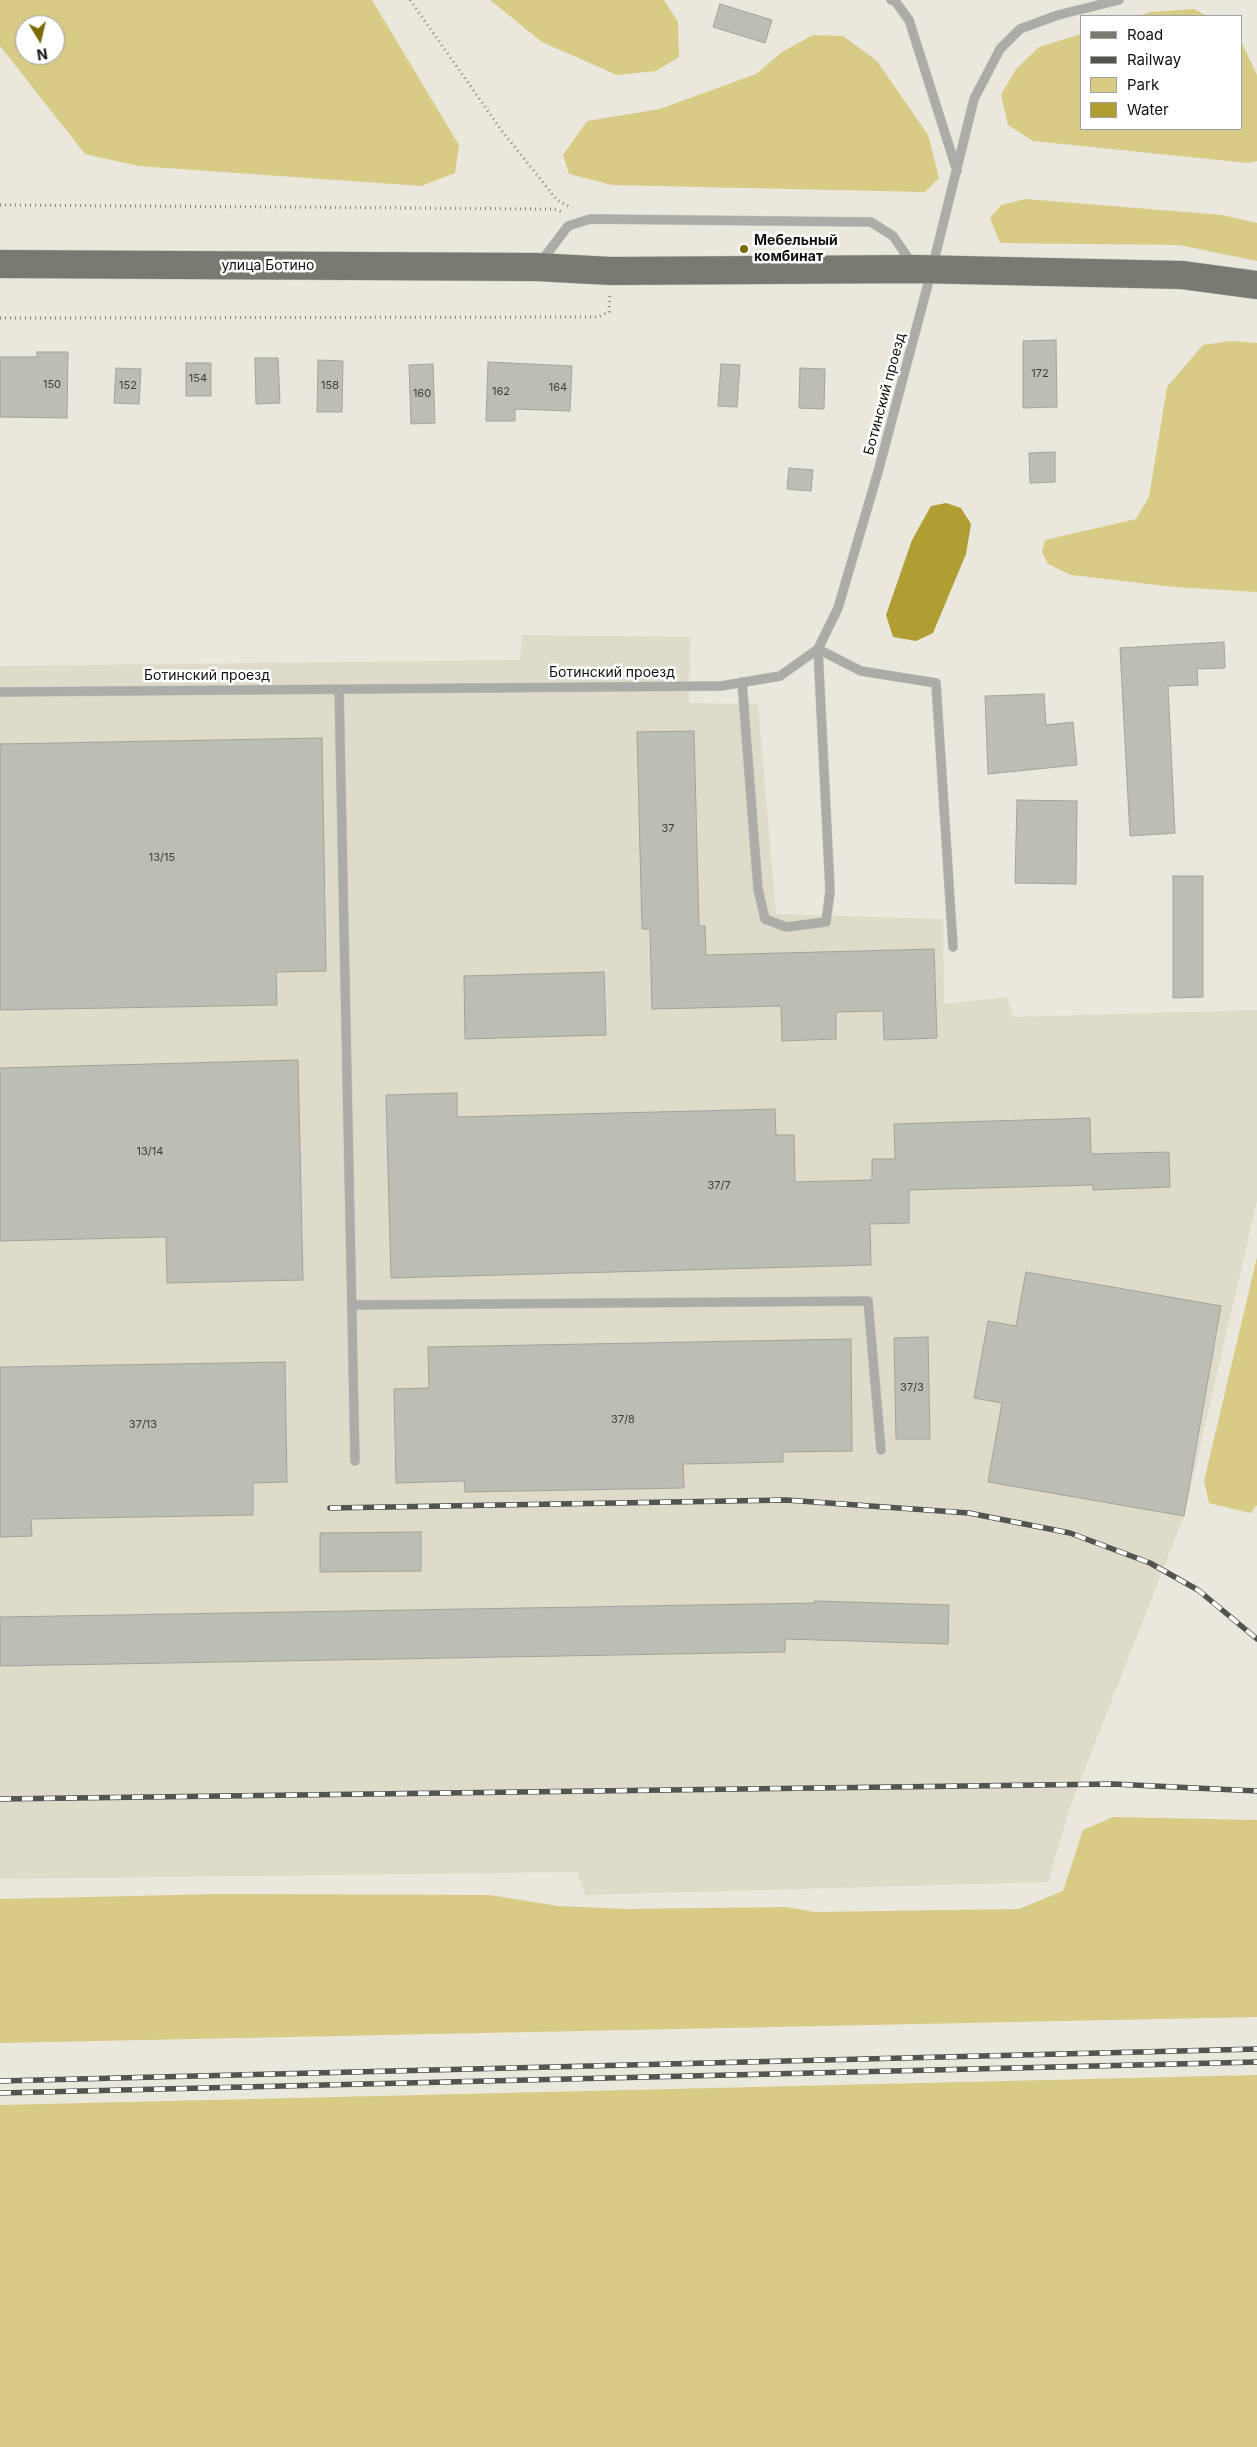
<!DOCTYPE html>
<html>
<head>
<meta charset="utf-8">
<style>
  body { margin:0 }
  #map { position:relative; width:1257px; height:2447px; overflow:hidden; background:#eae8dd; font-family:Inter,sans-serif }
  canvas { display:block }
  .legend { position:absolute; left:1080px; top:15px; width:162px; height:115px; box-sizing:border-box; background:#fff; border:1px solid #a0a09f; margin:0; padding:6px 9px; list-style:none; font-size:15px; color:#12110e }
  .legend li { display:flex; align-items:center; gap:10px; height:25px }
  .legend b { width:25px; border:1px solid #a0a09f }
  .north { position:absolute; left:15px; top:15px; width:50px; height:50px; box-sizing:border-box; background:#fff; border:1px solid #a0a09f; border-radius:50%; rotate:171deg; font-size:14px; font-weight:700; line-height:20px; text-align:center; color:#12110e }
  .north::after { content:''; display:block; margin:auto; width:18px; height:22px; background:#7a6b04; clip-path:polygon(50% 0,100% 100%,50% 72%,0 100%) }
</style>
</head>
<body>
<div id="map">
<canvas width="1257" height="2447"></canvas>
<ul class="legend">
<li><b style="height:6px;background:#7a7971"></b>Road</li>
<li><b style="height:6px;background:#55534e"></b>Railway</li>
<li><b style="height:14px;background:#d7cb86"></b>Park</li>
<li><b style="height:14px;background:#b09e33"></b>Water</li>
</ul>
<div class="north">N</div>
</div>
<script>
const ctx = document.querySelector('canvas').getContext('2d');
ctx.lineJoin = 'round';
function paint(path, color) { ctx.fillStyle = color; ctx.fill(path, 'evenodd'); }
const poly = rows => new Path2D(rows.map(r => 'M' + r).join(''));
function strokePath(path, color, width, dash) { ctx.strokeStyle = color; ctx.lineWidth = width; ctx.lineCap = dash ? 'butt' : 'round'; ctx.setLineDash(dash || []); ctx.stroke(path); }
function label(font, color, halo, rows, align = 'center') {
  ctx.font = font + ' Inter,sans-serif'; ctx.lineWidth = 5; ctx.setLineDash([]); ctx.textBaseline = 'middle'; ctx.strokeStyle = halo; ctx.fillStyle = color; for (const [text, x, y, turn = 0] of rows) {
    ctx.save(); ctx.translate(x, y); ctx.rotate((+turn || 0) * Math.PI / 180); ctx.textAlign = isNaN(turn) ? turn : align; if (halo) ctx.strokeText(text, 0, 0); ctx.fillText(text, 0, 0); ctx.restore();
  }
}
paint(poly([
  [522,635,690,637,689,703,758,704,776,914,943,919,944,1004,1007,997,1013,1017,1257,1010,1257,1201,1184,1516,1070,1807,1048,1882,585,1895,577,1872,0,1879,0,666,520,660]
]), '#dedbca');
paint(poly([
  [0,0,372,0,459,145,455,173,421,186,138,166,85,154,0,46],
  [25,25,55,25,55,55,25,55],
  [490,0,664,0,678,22,679,57,656,71,617,75,542,42],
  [1194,9,1207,16,1138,16,1151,12],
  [1081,34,1081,129,1241,129,1241,41,1257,75,1257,161,1248,163,1033,141,1008,125,1001,95,1016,69,1039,47],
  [813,35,843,36,877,61,928,135,939,178,925,192,612,185,569,174,563,155,587,121,660,109,756,74,782,52],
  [1026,199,1222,215,1257,223,1257,261,1179,245,1000,243,990,218,1001,205],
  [1231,341,1257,343,1257,592,1175,587,1071,575,1048,564,1042,552,1045,540,1136,519,1149,497,1167,387,1203,345],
  [1257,1257,1257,1505,1251,1513,1209,1503,1204,1481],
  [1113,1817,1257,1820,1257,2017,0,2043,0,1899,218,1894,490,1895,558,1906,626,1909,786,1907,815,1912,1019,1909,1063,1891,1083,1830],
  [1257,2075,1257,2447,0,2447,0,2105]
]), '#d7cb86');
paint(poly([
  [946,503,961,508,971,524,966,554,933,633,916,641,893,637,886,615,912,540,931,506]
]), '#b09e33');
const building = poly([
  [720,4,772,20,765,43,713,27,720,4],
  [1056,340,1057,407,1023,408,1023,341,1056,340],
  [37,352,68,352,67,418,0,417,0,357,37,357,37,352],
  [255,358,278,358,280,403,256,404,255,358],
  [318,360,343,361,342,412,317,412,318,360],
  [488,362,572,366,570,411,515,409,515,421,486,421,488,362],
  [186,363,211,363,211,396,186,396,186,363],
  [433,364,435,423,411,424,409,365,433,364],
  [721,364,740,365,737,407,718,406,721,364],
  [116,368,141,369,139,404,114,403,116,368],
  [800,368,825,369,824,409,799,408,800,368],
  [1055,452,1055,482,1030,483,1029,453,1055,452],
  [789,468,813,470,811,491,787,489,789,468],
  [1224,642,1225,668,1197,669,1198,685,1168,686,1175,833,1130,836,1120,648,1224,642],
  [1044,694,1046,725,1073,722,1077,765,988,774,985,696,1044,694],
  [694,731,699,926,705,926,706,955,934,949,937,1038,884,1040,883,1011,836,1012,836,1039,782,1041,781,1006,652,1009,650,929,642,929,637,732,694,731],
  [322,738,326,971,276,972,277,1005,0,1010,0,744,322,738],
  [1017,800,1077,801,1076,884,1015,883,1017,800],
  [1173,876,1203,876,1203,997,1173,998,1173,876],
  [604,972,606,1035,465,1039,464,976,604,972],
  [298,1060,303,1280,167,1283,166,1237,0,1241,0,1068,298,1060],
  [457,1093,457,1117,775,1109,776,1135,794,1135,795,1182,872,1180,872,1159,895,1159,894,1124,1090,1118,1091,1154,1169,1152,1170,1187,1093,1190,1093,1185,909,1190,909,1223,870,1224,871,1265,391,1278,386,1095,457,1093],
  [1026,1272,1221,1306,1184,1516,988,1482,1002,1403,974,1398,988,1321,1016,1326,1026,1272],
  [928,1337,930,1439,896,1439,894,1338,928,1337],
  [851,1339,852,1451,783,1452,783,1462,683,1464,684,1488,465,1492,464,1481,396,1483,394,1389,429,1388,428,1347,851,1339],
  [285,1362,287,1482,253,1483,253,1515,31,1519,32,1536,0,1537,0,1367,285,1362],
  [421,1532,421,1571,320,1572,320,1533,421,1532],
  [815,1601,949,1605,948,1644,785,1639,785,1652,0,1666,0,1617,815,1603,815,1601]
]);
paint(building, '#bebdb3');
strokePath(building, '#a4a399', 1);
const service = poly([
  [891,0,895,1,909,20,957,171],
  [540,263,568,226,590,219,871,222,893,236,913,265],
  [742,682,758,889,765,919,786,927,826,922,830,891,818,649,861,671,936,683,953,947],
  [339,689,355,1461],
  [0,692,721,686,780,676,818,649,838,608,878,472,932,269,974,99,1000,49,1020,29,1058,15,1119,0],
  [352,1305,868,1301,881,1450]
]);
const primary = poly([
  [0,264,536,267,611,271,916,269,1182,275,1257,285]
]);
strokePath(service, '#c7c6bc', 10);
strokePath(primary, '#c7c6bc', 29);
strokePath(poly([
  [410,0,502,131,557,200,572,208],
  [0,205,553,209,562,212],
  [0,318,598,317,609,312,610,294]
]), '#87857e', 3, [1, 4]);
strokePath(service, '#acaba7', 9);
strokePath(primary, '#7a7971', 28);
const rail = poly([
  [330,1508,786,1500,969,1513,1070,1533,1150,1563,1198,1590,1257,1639],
  [0,1799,1113,1784,1257,1791],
  [0,2081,1257,2049],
  [0,2093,1257,2062]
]);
strokePath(rail, '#55534e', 5.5);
strokePath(rail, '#fff', 4, [11]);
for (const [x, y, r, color] of [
  [744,249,5,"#7a6b04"]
]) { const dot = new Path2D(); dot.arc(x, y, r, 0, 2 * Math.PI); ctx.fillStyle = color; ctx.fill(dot); strokePath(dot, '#fff', 2); }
label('11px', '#3d3c37', null, [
  ["172",1040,374],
  ["154",198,379],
  ["150",52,385],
  ["152",128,386],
  ["158",330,386],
  ["164",558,388],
  ["162",501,392],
  ["160",422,394],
  ["37",668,829],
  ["13/15",162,858],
  ["13/14",150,1152],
  ["37/7",719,1186],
  ["37/3",912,1388],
  ["37/8",623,1420],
  ["37/13",143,1425]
]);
label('bold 14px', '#12110e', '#fff', [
  ["Мебельный",754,241],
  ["комбинат",754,257]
], 'left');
label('14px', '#12110e', '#fff', [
  ["улица Ботино",268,266],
  ["Ботинский проезд",885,394,-75],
  ["Ботинский проезд",612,673],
  ["Ботинский проезд",207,676]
]);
</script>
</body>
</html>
